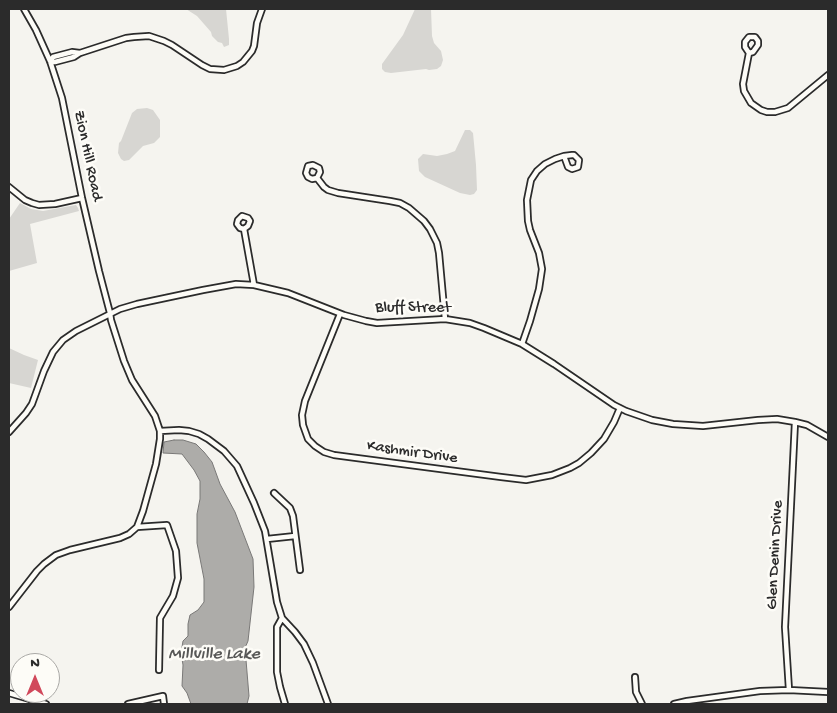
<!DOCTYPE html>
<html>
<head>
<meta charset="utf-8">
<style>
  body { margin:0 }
  #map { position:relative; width:837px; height:713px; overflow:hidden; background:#f5f4ef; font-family:"Gochi Hand",sans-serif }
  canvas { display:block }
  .frame { position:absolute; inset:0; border:10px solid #2b2b2b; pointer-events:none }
  .north { position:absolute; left:10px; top:653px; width:50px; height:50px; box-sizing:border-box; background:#fdfcf7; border:1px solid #a9a8a5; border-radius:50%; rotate:0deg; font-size:14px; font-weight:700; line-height:20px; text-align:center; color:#2b2b2b }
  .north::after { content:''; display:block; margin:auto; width:18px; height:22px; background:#d1495b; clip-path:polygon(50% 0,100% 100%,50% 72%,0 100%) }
</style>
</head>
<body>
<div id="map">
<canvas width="837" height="713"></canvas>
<div class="frame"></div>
<div class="north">N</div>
</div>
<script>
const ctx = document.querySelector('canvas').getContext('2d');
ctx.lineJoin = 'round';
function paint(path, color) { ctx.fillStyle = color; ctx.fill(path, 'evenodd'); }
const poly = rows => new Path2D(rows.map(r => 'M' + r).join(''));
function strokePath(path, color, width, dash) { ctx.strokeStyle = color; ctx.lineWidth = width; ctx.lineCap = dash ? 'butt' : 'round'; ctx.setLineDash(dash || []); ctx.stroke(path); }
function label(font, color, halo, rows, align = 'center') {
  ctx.font = font + ' "Gochi Hand",sans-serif'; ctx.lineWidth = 5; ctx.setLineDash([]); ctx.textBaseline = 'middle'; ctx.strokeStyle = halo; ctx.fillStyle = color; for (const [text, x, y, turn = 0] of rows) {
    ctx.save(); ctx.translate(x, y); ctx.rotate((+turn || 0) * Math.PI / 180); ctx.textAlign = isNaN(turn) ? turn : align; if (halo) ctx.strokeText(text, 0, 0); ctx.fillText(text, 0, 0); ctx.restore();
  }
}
paint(poly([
  [186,9,226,9,229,39,229,45,224,47,222,43,218,42,212,36,211,32,197,16],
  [415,9,431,9,432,36,434,43,441,51,443,60,441,66,437,69,429,70,426,69,391,73,385,72,382,69,382,64,403,35],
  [147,108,153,110,160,120,160,137,154,143,143,146,129,160,124,161,121,159,118,153,119,143,121,141,132,113,137,109],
  [465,130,470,130,473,133,476,165,477,190,474,194,470,195,460,193,425,177,419,171,418,159,423,154,437,156,447,154,455,151],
  [20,203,31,209,43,211,76,205,78,208,79,211,30,224,37,263,9,271,9,219],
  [9,348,24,355,38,360,31,388,9,383]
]), '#d7d6d2');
const water = poly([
  [174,440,183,440,196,444,204,452,212,462,220,484,235,512,253,559,254,587,248,641,245,648,249,696,247,704,191,704,187,693,182,686,183,665,181,653,183,641,188,636,188,624,190,615,198,610,204,602,204,579,197,543,197,514,200,499,200,481,194,470,182,454,163,453,164,442,174,440]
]);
paint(water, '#adaca9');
strokePath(water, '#797877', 1);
const minor = poly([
  [749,53,753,52,758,45,758,41,755,37,749,37,745,42,745,47,749,53,743,84,744,91,751,103,761,110,767,112,775,112,788,108,828,75],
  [50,61,55,62,74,57,80,53,126,38,134,37,149,36,164,41,172,45,202,65,210,69,224,70,237,66,243,62,252,51,254,46,257,23,262,9],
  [50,61,53,57,72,52,80,53],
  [317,178,312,179,308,177,306,173,308,166,313,165,319,168,320,172,317,178,324,187,328,190,338,193,390,201,400,203,409,208,424,221,430,229,437,243,439,253,445,319],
  [9,187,25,200,32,203,39,205,55,204,82,198],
  [244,229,240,228,237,224,238,220,242,216,248,218,250,221,248,226,244,229,254,285],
  [340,314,305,401,302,415,303,425,308,439,315,446,324,452,334,455,349,457,501,477,526,480,552,475,570,468,579,463,591,453,604,439,614,422,620,408],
  [522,344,530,321,539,289,542,269,539,253,530,230,528,221,527,200,531,180,537,171,545,164,555,159,564,156,572,155,574,155,579,160,578,167,572,169,568,167,564,156],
  [160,431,179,430,189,431,199,434,208,439,224,451,237,466,254,503,265,531,277,602,282,618,295,632,304,644,313,663,328,704],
  [9,432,26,413,32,404,44,371,53,352,63,340,76,331,120,309,137,304,203,290,236,284,254,285,288,293,344,315,366,321,377,323,445,319,470,323,484,328,522,344,554,364,614,405,626,411,652,420,673,424,703,426,758,420,777,419,795,422,807,425,828,437],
  [274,493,290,508,293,516,300,570],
  [137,527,167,525,176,551,178,578,173,596,160,618,159,670],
  [267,539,295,536],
  [9,607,37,571,44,564,56,555,70,550,120,538,129,534,137,527,143,511,156,464,160,439,160,431,155,416,132,380,124,361,111,320,110,313,99,271,82,198,62,98,50,61,36,30,24,9],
  [282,618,277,627,277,672,280,687,285,704],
  [635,677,636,692,642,704],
  [789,690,785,627,795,422],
  [9,693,46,704],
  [128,704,163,696,164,704],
  [674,704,687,701,760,691,789,690,828,692]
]);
strokePath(minor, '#2b2b2b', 8);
strokePath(minor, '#fdfcf7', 4.5);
label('16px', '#2b2b2b', '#fdfcf7', [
  ["Zion Hill Road",87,156,78],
  ["Bluff Street",413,309],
  ["Kashmir Drive",412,453,8],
  ["Glen Denin Drive",776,555,-87]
]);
label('italic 18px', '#585857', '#fdfcf7', [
  ["Millville Lake",214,655]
]);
</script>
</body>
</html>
